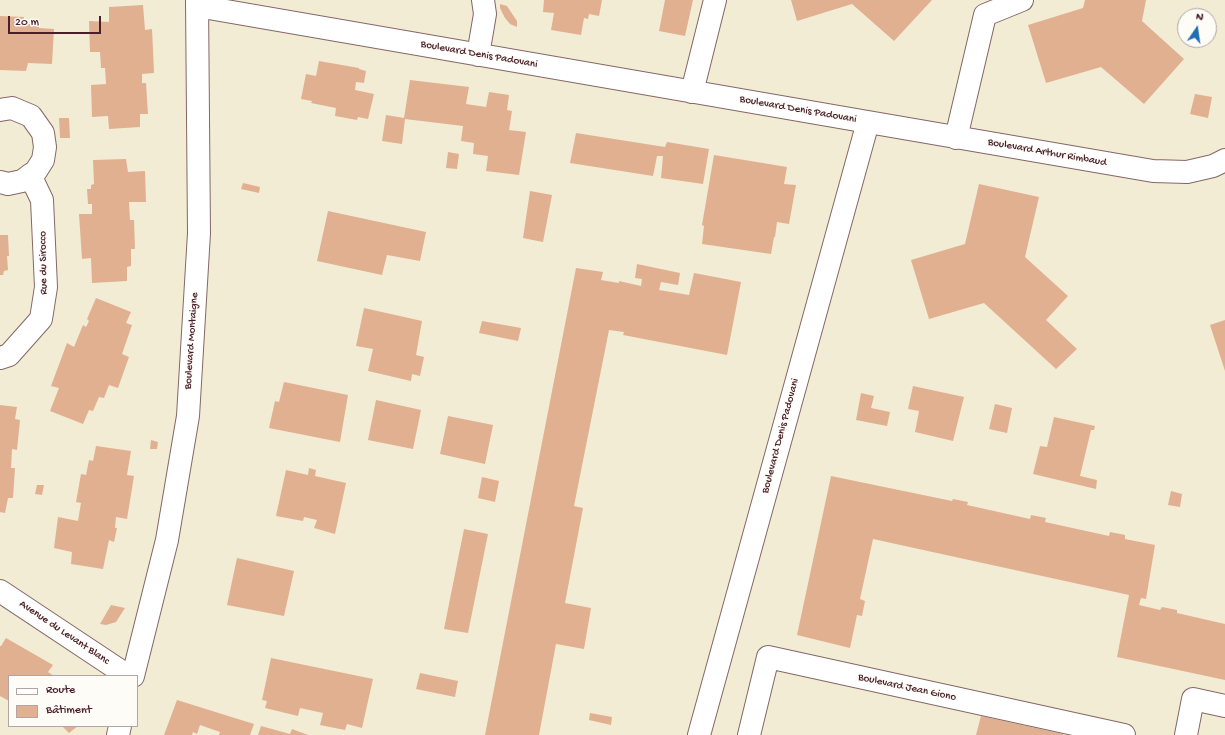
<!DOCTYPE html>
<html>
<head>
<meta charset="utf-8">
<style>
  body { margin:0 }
  #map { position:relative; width:1225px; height:735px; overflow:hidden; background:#f2ecd5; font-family:"Gochi Hand",sans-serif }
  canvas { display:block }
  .legend { position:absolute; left:8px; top:675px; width:130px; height:52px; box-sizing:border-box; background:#fdfcf7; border:1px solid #b5a4a5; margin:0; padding:5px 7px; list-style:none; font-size:12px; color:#4a1f2b }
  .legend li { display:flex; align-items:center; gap:8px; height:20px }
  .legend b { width:20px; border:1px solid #b5a4a5 }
  .north { position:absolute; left:1177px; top:8px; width:40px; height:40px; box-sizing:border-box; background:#fdfcf7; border:1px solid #b5a4a5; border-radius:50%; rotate:13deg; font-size:11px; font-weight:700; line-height:16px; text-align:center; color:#4a1f2b }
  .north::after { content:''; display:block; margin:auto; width:14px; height:18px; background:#1f6fb2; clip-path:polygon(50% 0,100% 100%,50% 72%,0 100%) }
  .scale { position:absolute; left:8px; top:16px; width:93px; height:18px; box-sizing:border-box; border:2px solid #4a1f2b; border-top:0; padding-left:5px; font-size:12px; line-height:14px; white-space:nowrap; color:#4a1f2b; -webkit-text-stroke:3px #fdfcf7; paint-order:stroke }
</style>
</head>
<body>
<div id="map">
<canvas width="1225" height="735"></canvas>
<ul class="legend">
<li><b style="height:5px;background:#fff"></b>Route</li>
<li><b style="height:11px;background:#e1b091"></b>Bâtiment</li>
</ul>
<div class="north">N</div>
<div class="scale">20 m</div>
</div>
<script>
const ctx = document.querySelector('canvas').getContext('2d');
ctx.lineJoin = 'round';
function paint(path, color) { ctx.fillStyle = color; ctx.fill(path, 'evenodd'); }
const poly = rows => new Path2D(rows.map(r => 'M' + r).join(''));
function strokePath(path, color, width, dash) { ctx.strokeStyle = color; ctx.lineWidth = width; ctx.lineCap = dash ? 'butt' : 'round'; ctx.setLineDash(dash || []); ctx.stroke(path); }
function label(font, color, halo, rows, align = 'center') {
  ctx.font = font + ' "Gochi Hand",sans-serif'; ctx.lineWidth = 3; ctx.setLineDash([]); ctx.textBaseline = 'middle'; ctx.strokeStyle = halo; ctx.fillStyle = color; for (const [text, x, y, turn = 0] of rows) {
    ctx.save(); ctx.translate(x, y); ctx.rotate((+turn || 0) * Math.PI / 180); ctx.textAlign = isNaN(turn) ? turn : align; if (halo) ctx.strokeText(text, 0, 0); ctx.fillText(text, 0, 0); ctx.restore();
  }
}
paint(poly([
  [544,0,602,0,599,16,589,14,588,19,584,18,581,35,551,30,554,13,543,12],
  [665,0,693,0,685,36,659,31],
  [791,0,932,0,894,41,852,4,797,21],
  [1085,0,1146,0,1142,21,1184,59,1144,104,1101,67,1046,83,1028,25,1083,8],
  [500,4,507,6,517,21,517,27,510,24,505,18,500,8],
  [143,5,145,30,152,29,153,50,154,73,142,74,142,83,146,83,148,114,140,114,140,127,109,129,108,116,92,117,91,85,106,84,105,68,101,68,100,52,90,52,89,21,109,22,109,7],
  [0,16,24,17,24,24,40,24,39,28,54,29,52,64,28,63,26,71,0,70],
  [319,61,359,68,359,69,366,71,364,83,356,82,355,90,374,94,368,119,358,117,357,120,335,116,336,108,311,103,312,101,301,99,306,74,316,76],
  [410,80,469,87,466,104,486,107,489,92,509,95,507,110,512,111,509,130,526,132,519,175,486,171,488,156,473,154,474,143,461,141,463,126,405,119,402,144,382,141,386,115,404,118],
  [1195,94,1212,97,1208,118,1190,114],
  [59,118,69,118,70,138,60,138],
  [576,133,665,147,667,142,709,149,703,184,661,178,663,156,657,156,653,176,570,163],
  [448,152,459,154,457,169,446,168],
  [714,155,787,167,784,184,796,185,789,224,777,222,775,237,774,237,771,254,702,244,704,226,702,225],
  [126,159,128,172,145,171,146,202,129,202,130,220,134,220,135,249,131,249,131,266,127,267,127,281,92,283,91,258,82,259,79,214,92,214,92,204,88,204,87,189,91,189,91,185,94,184,93,160],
  [243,183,260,187,259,193,241,189],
  [979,184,1039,197,1025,257,1068,296,1046,320,1077,349,1056,369,984,303,929,319,911,260,965,244],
  [530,191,552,195,543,242,523,238],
  [328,211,426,232,420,261,387,255,382,275,317,261],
  [0,235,8,235,9,256,7,256,8,270,4,271,3,275,0,275],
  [637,264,680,273,678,285,661,282,659,290,689,295,694,273,741,282,727,355,623,335,624,332,609,330,574,506,583,508,565,603,591,608,584,649,556,644,539,735,485,735,576,268,603,272,601,280,619,283,619,281,641,286,642,279,635,278],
  [96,298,131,312,126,323,132,325,122,354,129,357,118,388,109,385,104,398,99,397,93,411,89,410,83,424,50,411,59,388,51,386,67,343,74,347,83,325,86,327,89,321,87,319],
  [364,308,422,321,416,355,424,357,420,376,412,374,411,381,368,371,373,349,356,346],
  [1225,320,1225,371,1210,325],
  [482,321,521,328,518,341,479,333],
  [284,382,348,395,340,442,269,428,275,401,279,402],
  [913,386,964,397,953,441,915,432,919,411,908,409],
  [861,393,874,396,871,408,890,412,887,426,856,420],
  [376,400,421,410,413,449,368,440],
  [995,404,1012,408,1007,433,989,429],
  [0,405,17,407,15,419,20,420,17,450,12,449,11,468,15,468,13,498,8,498,5,513,0,512],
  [448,416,493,425,485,464,440,454],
  [1054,417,1095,426,1094,430,1091,430,1080,476,1097,480,1096,489,1033,474,1040,446,1047,447],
  [151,440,158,442,157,449,150,449],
  [96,446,131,451,127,475,134,476,127,519,116,517,115,528,117,528,114,542,109,540,103,569,71,564,72,552,54,548,58,517,78,521,81,503,76,502,81,474,86,475,89,460,93,461],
  [309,468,316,470,315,476,346,483,335,534,314,528,317,520,304,517,303,521,276,516,286,470,308,475],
  [831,476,952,501,953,499,968,502,967,505,1030,519,1031,515,1046,518,1045,522,1109,536,1110,532,1125,535,1125,539,1155,545,1146,599,1141,598,1139,605,1160,610,1162,607,1177,610,1177,613,1225,624,1225,680,1117,657,1129,595,873,539,860,599,865,601,862,616,857,615,850,648,797,635],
  [482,477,499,481,495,502,478,498],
  [37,485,44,485,42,495,35,494],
  [1171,491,1182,494,1180,507,1168,505],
  [464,529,488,534,468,633,444,629],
  [237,558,294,571,284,616,227,605],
  [111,605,125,608,116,622,106,625,100,624],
  [6,638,53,665,48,672,54,676,9,676,9,701,0,696,0,646,1,646],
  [271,658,373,679,362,728,347,724,345,730,320,725,323,713,300,708,298,716,265,708,267,701,262,700],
  [420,673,458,681,455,697,416,689],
  [177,700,254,724,250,735,219,735,220,732,200,725,197,734,193,732,192,735,164,735],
  [590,713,612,717,611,725,589,720],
  [981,716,1063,734,1063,735,976,735],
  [62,726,78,726,69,733],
  [261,726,290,734,292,729,308,735,258,735]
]), '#e1b091');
const minor = poly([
  [197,6,868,122,699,735],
  [478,55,485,14,483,0],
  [692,92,715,0],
  [0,110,12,108,31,116,43,133,45,147,43,160,36,171,22,181,8,184,0,182],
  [868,122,1153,171,1187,172,1213,166,1225,160],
  [956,138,985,15,1022,0],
  [0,358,9,355,41,319,46,287,42,200,30,175],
  [0,591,128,676],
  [133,676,167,540,188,416,199,233,197,0],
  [118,735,120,726],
  [749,735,768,657,1124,735],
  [1186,735,1193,699,1225,706]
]);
strokePath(minor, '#856766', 24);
strokePath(minor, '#fff', 22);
label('11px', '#4a1f2b', '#fdfcf7', [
  ["Boulevard Denis Padovani",479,55,10],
  ["Boulevard Denis Padovani",798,110,10],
  ["Boulevard Arthur Rimbaud",1047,153,10],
  ["Rue du Sirocco",44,263,-91],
  ["Boulevard Montaigne",192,341,-86],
  ["Boulevard Denis Padovani",781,436,-75],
  ["Avenue du Levant Blanc",64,633,34],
  ["Boulevard Jean Giono",907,688,12]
]);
</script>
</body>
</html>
